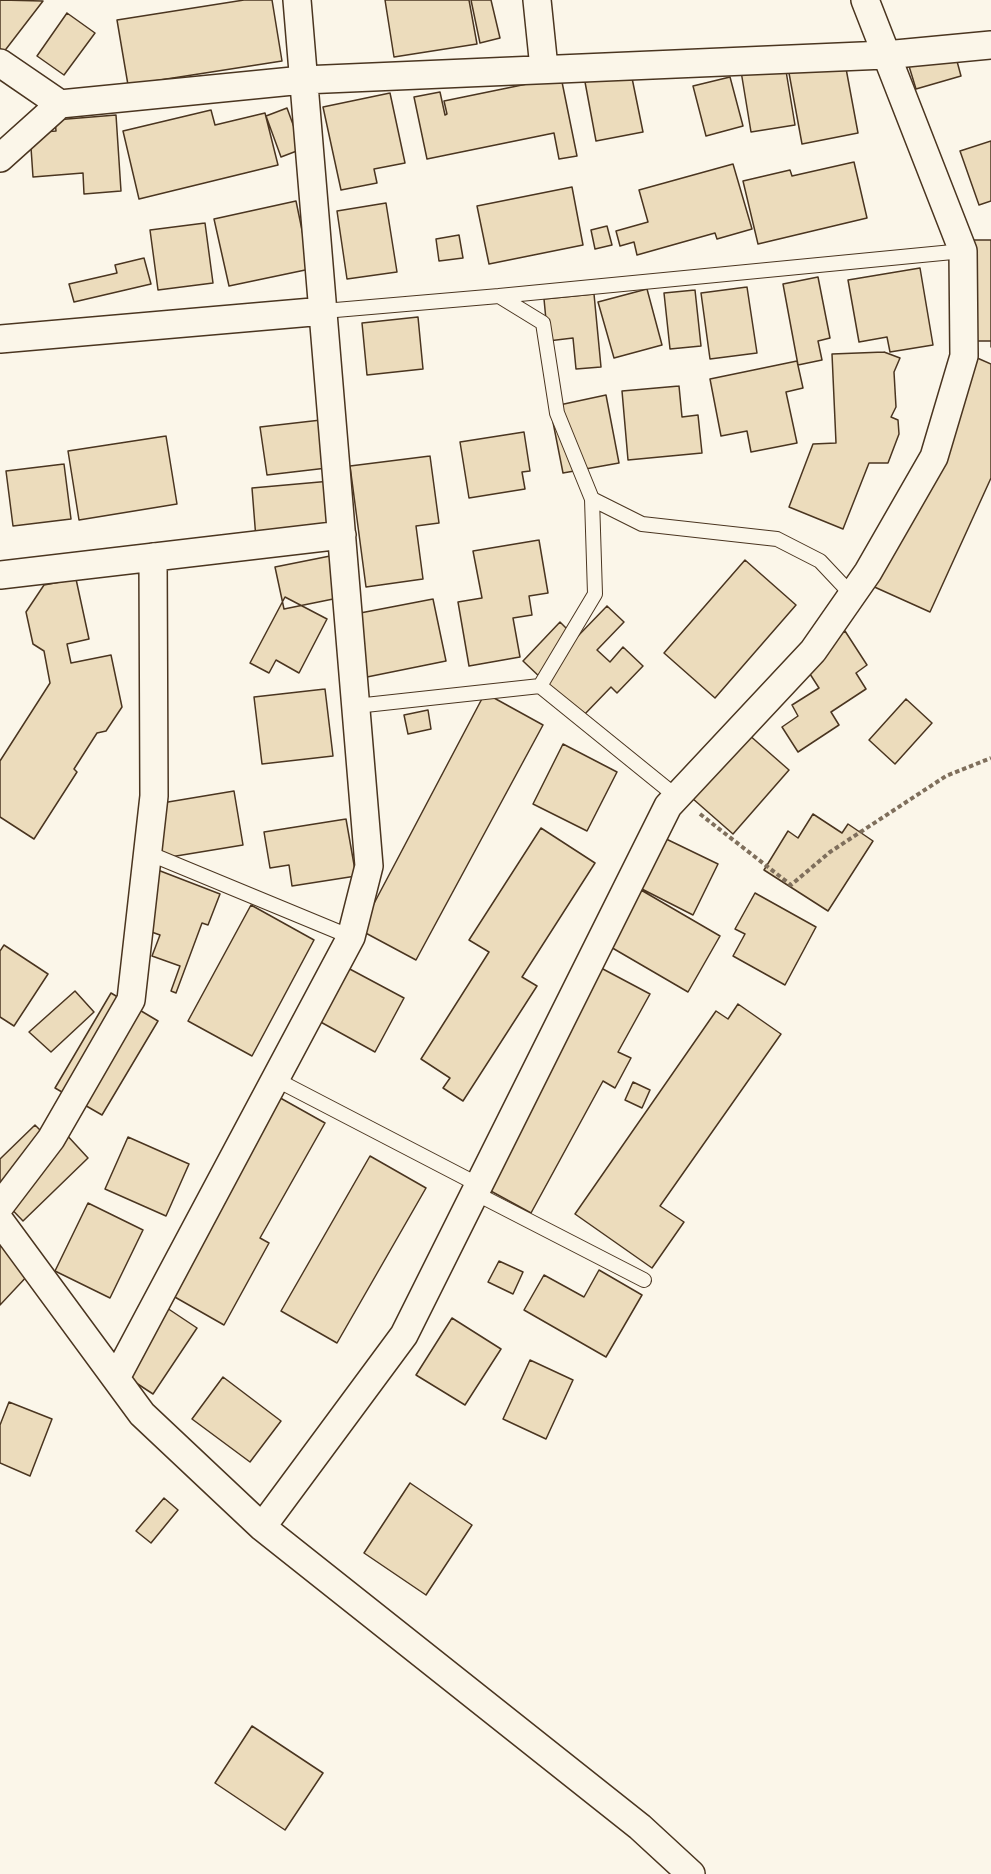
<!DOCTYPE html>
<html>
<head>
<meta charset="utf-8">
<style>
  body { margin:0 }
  canvas { display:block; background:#fbf6e9 }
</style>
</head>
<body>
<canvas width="991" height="1874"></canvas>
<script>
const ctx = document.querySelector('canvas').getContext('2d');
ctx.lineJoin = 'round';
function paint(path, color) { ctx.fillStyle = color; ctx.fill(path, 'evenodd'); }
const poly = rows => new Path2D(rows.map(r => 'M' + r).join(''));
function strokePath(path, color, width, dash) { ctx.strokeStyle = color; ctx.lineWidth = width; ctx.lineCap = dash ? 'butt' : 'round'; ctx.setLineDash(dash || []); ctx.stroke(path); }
const building = poly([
  [0,0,43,1,3,53,0,51,0,0],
  [244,0,272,0,282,61,128,85,117,20,244,0],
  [385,0,469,0,477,44,394,57,385,0],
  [471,0,491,0,500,38,480,43,471,0],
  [67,13,95,33,64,75,37,56,67,13],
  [951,39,961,76,916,89,905,53,951,39],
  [784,59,795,125,751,132,740,65,784,59],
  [845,63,858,133,802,144,789,73,845,63],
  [631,73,643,132,596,141,585,82,631,73],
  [561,77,577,156,559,159,554,133,427,159,414,97,440,92,445,115,447,114,444,101,561,77],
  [730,77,743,126,706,136,693,86,730,77],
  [390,93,405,163,374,169,377,183,341,190,323,107,390,93],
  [287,108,302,149,281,157,266,116,287,108],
  [211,110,215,125,265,113,278,165,139,199,123,131,211,110],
  [116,115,121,191,84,194,83,173,33,177,30,133,56,131,55,120,116,115],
  [991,141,991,201,979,205,960,151,991,141],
  [854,162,867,218,758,244,743,181,790,170,792,176,854,162],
  [733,164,752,229,717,239,715,233,637,255,634,242,620,246,616,231,648,222,639,190,733,164],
  [572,187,583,245,489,264,477,206,572,187],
  [296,201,310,269,229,286,214,219,296,201],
  [386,203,397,272,347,279,337,211,386,203],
  [205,223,213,283,158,290,150,230,205,223],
  [607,226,612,245,595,249,591,230,607,226],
  [459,235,463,258,439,261,436,239,459,235],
  [969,240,991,240,991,347,991,341,972,341,969,240],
  [144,258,151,284,74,302,69,284,117,273,115,265,144,258],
  [920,268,933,345,890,352,887,337,859,342,848,280,920,268],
  [818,277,830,338,818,341,822,360,798,365,783,284,818,277],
  [747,287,757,353,710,359,701,293,747,287],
  [647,289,662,345,614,358,598,302,647,289],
  [695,290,701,346,670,349,664,293,695,290],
  [594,294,601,367,576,369,573,338,548,341,544,299,594,294],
  [418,317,423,369,367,375,362,323,418,317],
  [884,352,900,358,894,372,896,407,891,417,898,420,899,434,888,463,869,463,843,529,789,507,813,444,836,443,832,354,884,352],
  [975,357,991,364,991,478,930,612,870,585,975,357],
  [797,361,803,388,786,392,797,443,751,452,747,431,721,436,710,379,797,361],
  [679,386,682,417,698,415,702,453,628,460,622,391,679,386],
  [606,395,619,463,563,473,550,407,606,395],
  [321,420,327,468,267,475,260,427,321,420],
  [524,432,530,471,522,472,525,489,469,498,460,442,524,432],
  [166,436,177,504,79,520,68,451,166,436],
  [430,456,439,523,416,526,423,579,366,587,350,466,430,456],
  [64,464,71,519,13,526,6,471,64,464],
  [331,481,336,532,256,539,252,488,331,481],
  [539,540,548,593,529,596,532,615,513,618,520,657,469,666,458,602,482,598,473,551,539,540],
  [335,555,343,597,284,609,275,567,335,555],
  [745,560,796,605,715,698,664,653,745,560],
  [76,579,89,639,67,644,71,663,111,655,122,707,106,731,97,733,74,769,77,772,34,839,0,817,0,761,50,683,44,651,33,644,26,612,44,585,76,579],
  [285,597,327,619,299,673,276,660,269,673,250,663,285,597],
  [433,599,446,661,367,677,355,614,433,599],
  [607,606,624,622,597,650,610,662,623,647,643,666,617,693,611,687,582,717,523,661,560,622,576,638,607,606],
  [845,631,867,665,856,673,866,689,831,712,839,725,798,752,782,727,798,716,792,705,819,688,801,660,845,631],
  [325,689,333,756,262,764,254,697,325,689],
  [485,693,543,725,416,960,360,930,485,693],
  [906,699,932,723,895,764,869,740,906,699],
  [428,710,431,729,408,734,404,715,428,710],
  [740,727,789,770,733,834,684,791,740,727],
  [563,744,617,772,587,831,533,804,563,744],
  [234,791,243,845,158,859,150,805,234,791],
  [813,814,842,833,848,824,873,841,828,911,764,870,788,831,798,838,813,814],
  [346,819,356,876,292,886,289,865,270,868,264,832,346,819],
  [541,828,595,863,522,977,537,986,463,1101,443,1088,450,1078,421,1059,489,952,469,940,541,828],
  [660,836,718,864,693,915,636,886,660,836],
  [150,867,220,894,208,925,202,923,176,993,171,991,180,966,152,956,160,935,129,924,150,867],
  [641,890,720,936,688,992,609,946,641,890],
  [755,893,816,927,785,985,733,956,745,934,735,929,755,893],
  [251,905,314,940,252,1056,188,1021,251,905],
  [4,945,48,974,14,1026,0,1017,0,951,4,945],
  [586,960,650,994,618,1052,631,1058,615,1088,603,1081,531,1213,467,1178,586,960],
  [346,967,404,998,375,1052,317,1020,346,967],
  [75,991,94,1012,51,1052,29,1032,75,991],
  [111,993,158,1021,102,1115,55,1088,111,993],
  [738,1004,781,1034,660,1206,684,1222,652,1268,575,1214,716,1011,728,1019,738,1004],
  [633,1082,650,1090,642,1108,625,1100,633,1082],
  [275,1095,325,1123,260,1238,269,1243,224,1325,166,1292,275,1095],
  [35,1125,53,1143,64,1132,88,1158,23,1221,0,1197,0,1159,35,1125],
  [128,1137,189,1164,166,1216,105,1189,128,1137],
  [370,1156,426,1188,337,1343,281,1311,370,1156],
  [88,1203,143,1230,110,1298,55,1271,88,1203],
  [0,1245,30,1273,0,1305,0,1245],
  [499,1261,523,1272,513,1294,488,1282,499,1261],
  [599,1270,642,1295,606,1357,524,1310,544,1275,584,1297,599,1270],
  [167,1308,197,1328,153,1394,124,1375,167,1308],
  [452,1318,501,1349,465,1405,416,1375,452,1318],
  [530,1360,573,1380,546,1439,503,1419,530,1360],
  [223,1377,281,1421,250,1462,192,1419,223,1377],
  [9,1402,52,1419,30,1476,0,1463,0,1425,9,1402],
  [410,1483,472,1525,426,1595,364,1553,410,1483],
  [164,1498,178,1510,151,1543,136,1531,164,1498],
  [252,1726,323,1773,285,1830,215,1783,252,1726]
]);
paint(building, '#ecdcbc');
strokePath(building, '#4a3520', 1.5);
const lane = poly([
  [499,296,963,251],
  [324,311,499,296,543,323,557,413,592,499,642,524,777,539,820,561,852,595],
  [540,686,595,594,592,499],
  [356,706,540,686,677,797],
  [148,853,351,937],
  [275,1079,479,1185],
  [475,1193,644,1280]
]);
const street = poly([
  [537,0,544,68],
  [0,63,60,104,303,80,885,55,991,45],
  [0,158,60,104],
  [0,339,324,311],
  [0,575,342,535],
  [0,1206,51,1139,131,1000,154,796,153,557],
  [0,1221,142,1414,262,1527,640,1827,691,1874],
  [116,1378,351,937,369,866,297,0],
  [262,1527,404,1335,668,806,813,651,868,572,934,457,964,356,963,251,865,0]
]);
strokePath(lane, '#4a3520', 16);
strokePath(street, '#4a3520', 30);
strokePath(poly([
  [700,814,791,885,830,852,946,776,991,758]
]), '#7f6f5c', 4, [4.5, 3]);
strokePath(lane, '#fbf6e9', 14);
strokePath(street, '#fbf6e9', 27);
</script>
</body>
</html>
